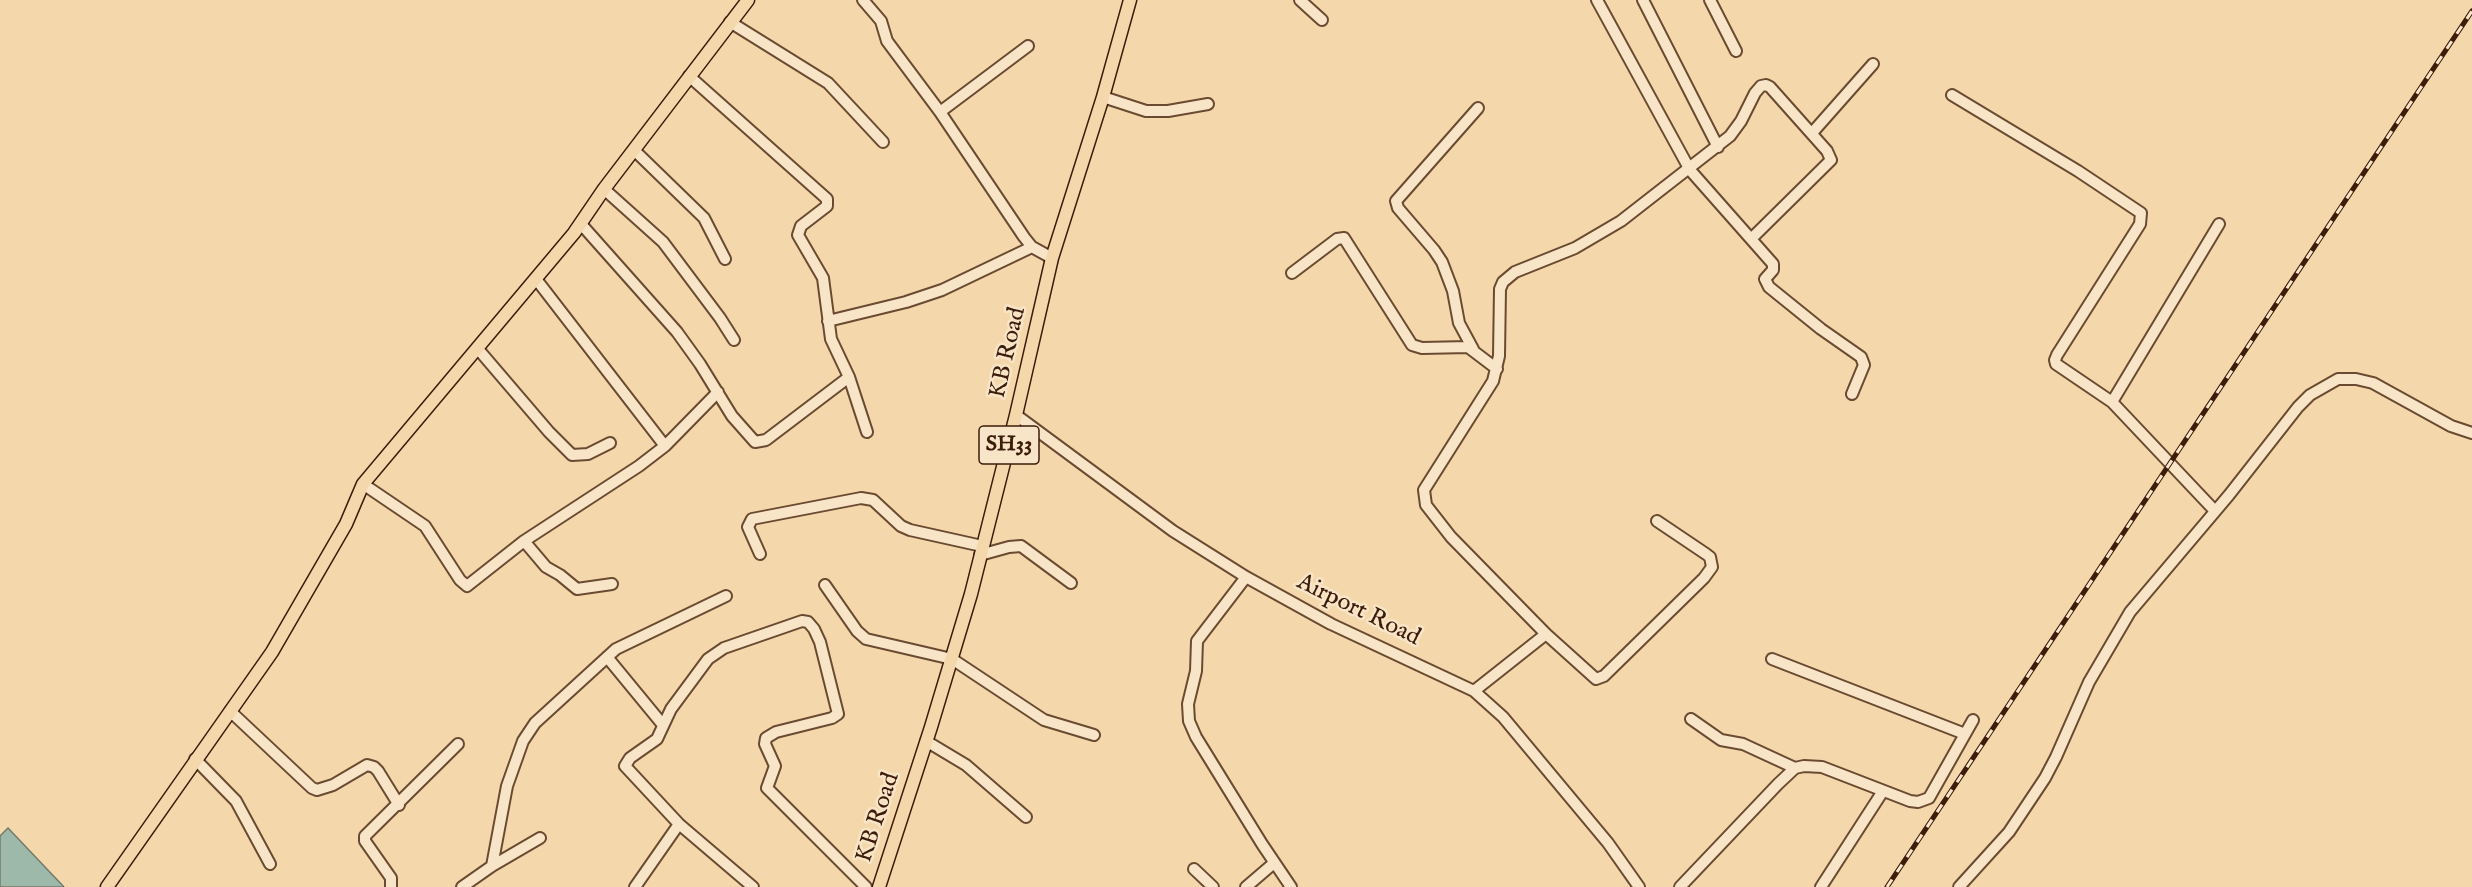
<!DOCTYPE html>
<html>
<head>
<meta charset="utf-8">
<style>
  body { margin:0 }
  canvas { display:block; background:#f4d7aa }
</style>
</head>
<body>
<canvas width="2472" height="887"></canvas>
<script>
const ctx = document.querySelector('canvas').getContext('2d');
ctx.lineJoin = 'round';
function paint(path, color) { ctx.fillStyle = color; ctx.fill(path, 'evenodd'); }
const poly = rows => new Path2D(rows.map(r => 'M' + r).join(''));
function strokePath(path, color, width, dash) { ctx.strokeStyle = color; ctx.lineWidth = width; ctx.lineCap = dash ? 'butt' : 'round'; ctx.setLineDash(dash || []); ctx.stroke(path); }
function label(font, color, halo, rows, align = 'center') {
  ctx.font = font + ' "IM FELL English",serif'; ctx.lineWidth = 5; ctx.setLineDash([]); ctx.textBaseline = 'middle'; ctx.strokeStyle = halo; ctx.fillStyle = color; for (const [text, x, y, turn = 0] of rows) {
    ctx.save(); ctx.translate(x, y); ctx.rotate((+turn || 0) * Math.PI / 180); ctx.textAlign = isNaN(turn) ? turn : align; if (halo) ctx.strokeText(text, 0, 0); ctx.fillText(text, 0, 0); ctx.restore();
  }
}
const water = poly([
  [8,828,64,887,0,887,0,836,8,828]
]);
paint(water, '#9cb9aa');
strokePath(water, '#767a6a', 1.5);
const minor = poly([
  [863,0,881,21,887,41,940,112,1024,237,1032,247,1052,258],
  [1300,0,1322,20],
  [1597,0,1690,170,1773,264,1773,270,1765,279,1769,287,1821,329,1861,357,1864,365,1852,394],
  [1643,0,1718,147],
  [1710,0,1736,51],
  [730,22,828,83,883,142],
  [689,76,827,199,827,206,801,226,798,235,823,278,831,339,849,377,867,432],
  [1952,95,2078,171,2141,213,2140,224,2057,355,2055,360,2056,364,2112,402,2215,511],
  [1103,97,1146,111,1168,111,1208,104],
  [940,112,1028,46],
  [1812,133,1873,64],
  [634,150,704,218,725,259],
  [604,189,663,242,720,318,734,340],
  [581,224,677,332,700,364,732,416,755,442,766,440,849,377],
  [1292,273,1337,239,1344,238,1412,345,1422,348,1468,347,1497,369],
  [536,279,665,446],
  [828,321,906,302,942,290,1032,247],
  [478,349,549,432,572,455,588,454,610,443],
  [1473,349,1459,323,1453,291,1442,262,1434,250,1398,208,1396,201,1478,108],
  [2112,402,2219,224],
  [1016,415,1173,531,1246,577,1331,624,1474,691,1503,717,1608,843,1639,887],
  [363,484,425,526,460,580,467,586,524,541,639,466,665,446,718,392],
  [1657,521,1706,554,1710,557,1712,567,1704,578,1604,676,1596,679,1546,634,1451,537,1426,505,1424,490,1493,381,1499,356,1500,289,1503,282,1515,272,1575,248,1621,221,1730,136,1741,121,1755,93,1761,86,1766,85,1770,87,1827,151,1831,160,1752,238],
  [524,541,546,567,560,575,577,589,612,584],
  [760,554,748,527,752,519,861,498,873,500,901,526,910,530,982,546],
  [980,555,1009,547,1021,546,1071,583],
  [1246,577,1197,641,1196,671,1188,704,1189,721,1196,737,1262,844,1291,887],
  [825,585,857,631,866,639,952,659,1044,720,1094,735],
  [607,657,663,725],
  [1772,659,1965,734],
  [1474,691,1546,634],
  [230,711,312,788,317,790,333,785,367,765,374,767,378,771,399,805],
  [1691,719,1721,740,1743,744,1795,768],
  [926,741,966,765,1026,817],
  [195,759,236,801,270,864],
  [492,866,507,786,523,741,535,723,616,649,726,596],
  [1194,869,1213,887],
  [391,887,391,878,365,841,365,836,458,744],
  [462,887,492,866,540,838],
  [635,887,679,824],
  [753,887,679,824,625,766,630,758,657,739,671,709,708,659,724,648,802,621,808,622,814,629,820,642,838,714,832,718,776,732,766,738,765,744,775,766,767,788,866,887],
  [1246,887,1274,863],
  [1680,887,1778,784,1795,768,1804,766,1822,767,1910,801,1918,802,1929,798,1973,720],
  [1821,887,1883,791],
  [1959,887,2009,832,2045,778,2056,757,2089,682,2130,612,2229,495,2298,407,2310,395,2338,379,2356,379,2373,383,2451,426,2472,433]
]);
const major = poly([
  [107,887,272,652,346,524,363,484,574,233,604,189,748,0],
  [879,887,931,727,971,594,1016,415,1052,258,1103,97,1130,0]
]);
strokePath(minor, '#6a4b32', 14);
strokePath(major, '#3c1c0a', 15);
strokePath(minor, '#f8e5c8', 10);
strokePath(major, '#f4d7aa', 12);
const rail = poly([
  [1887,887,2472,11]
]);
strokePath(rail, '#3c1c0a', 5);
strokePath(rail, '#f8e5c8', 3, [9]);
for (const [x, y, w] of [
  [1009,445,60]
]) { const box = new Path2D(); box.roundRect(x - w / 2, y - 19, w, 38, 4.5); ctx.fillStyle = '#f8e5c8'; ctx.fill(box); strokePath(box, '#3c1c0a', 1.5); }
label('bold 22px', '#3c1c0a', null, [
  ["SH33",1009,445]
]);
label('24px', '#3c1c0a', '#f8e5c8', [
  ["KB Road",1009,353,-77],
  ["Airport Road",1358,611,26],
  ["KB Road",879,818,-72]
]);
</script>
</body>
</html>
